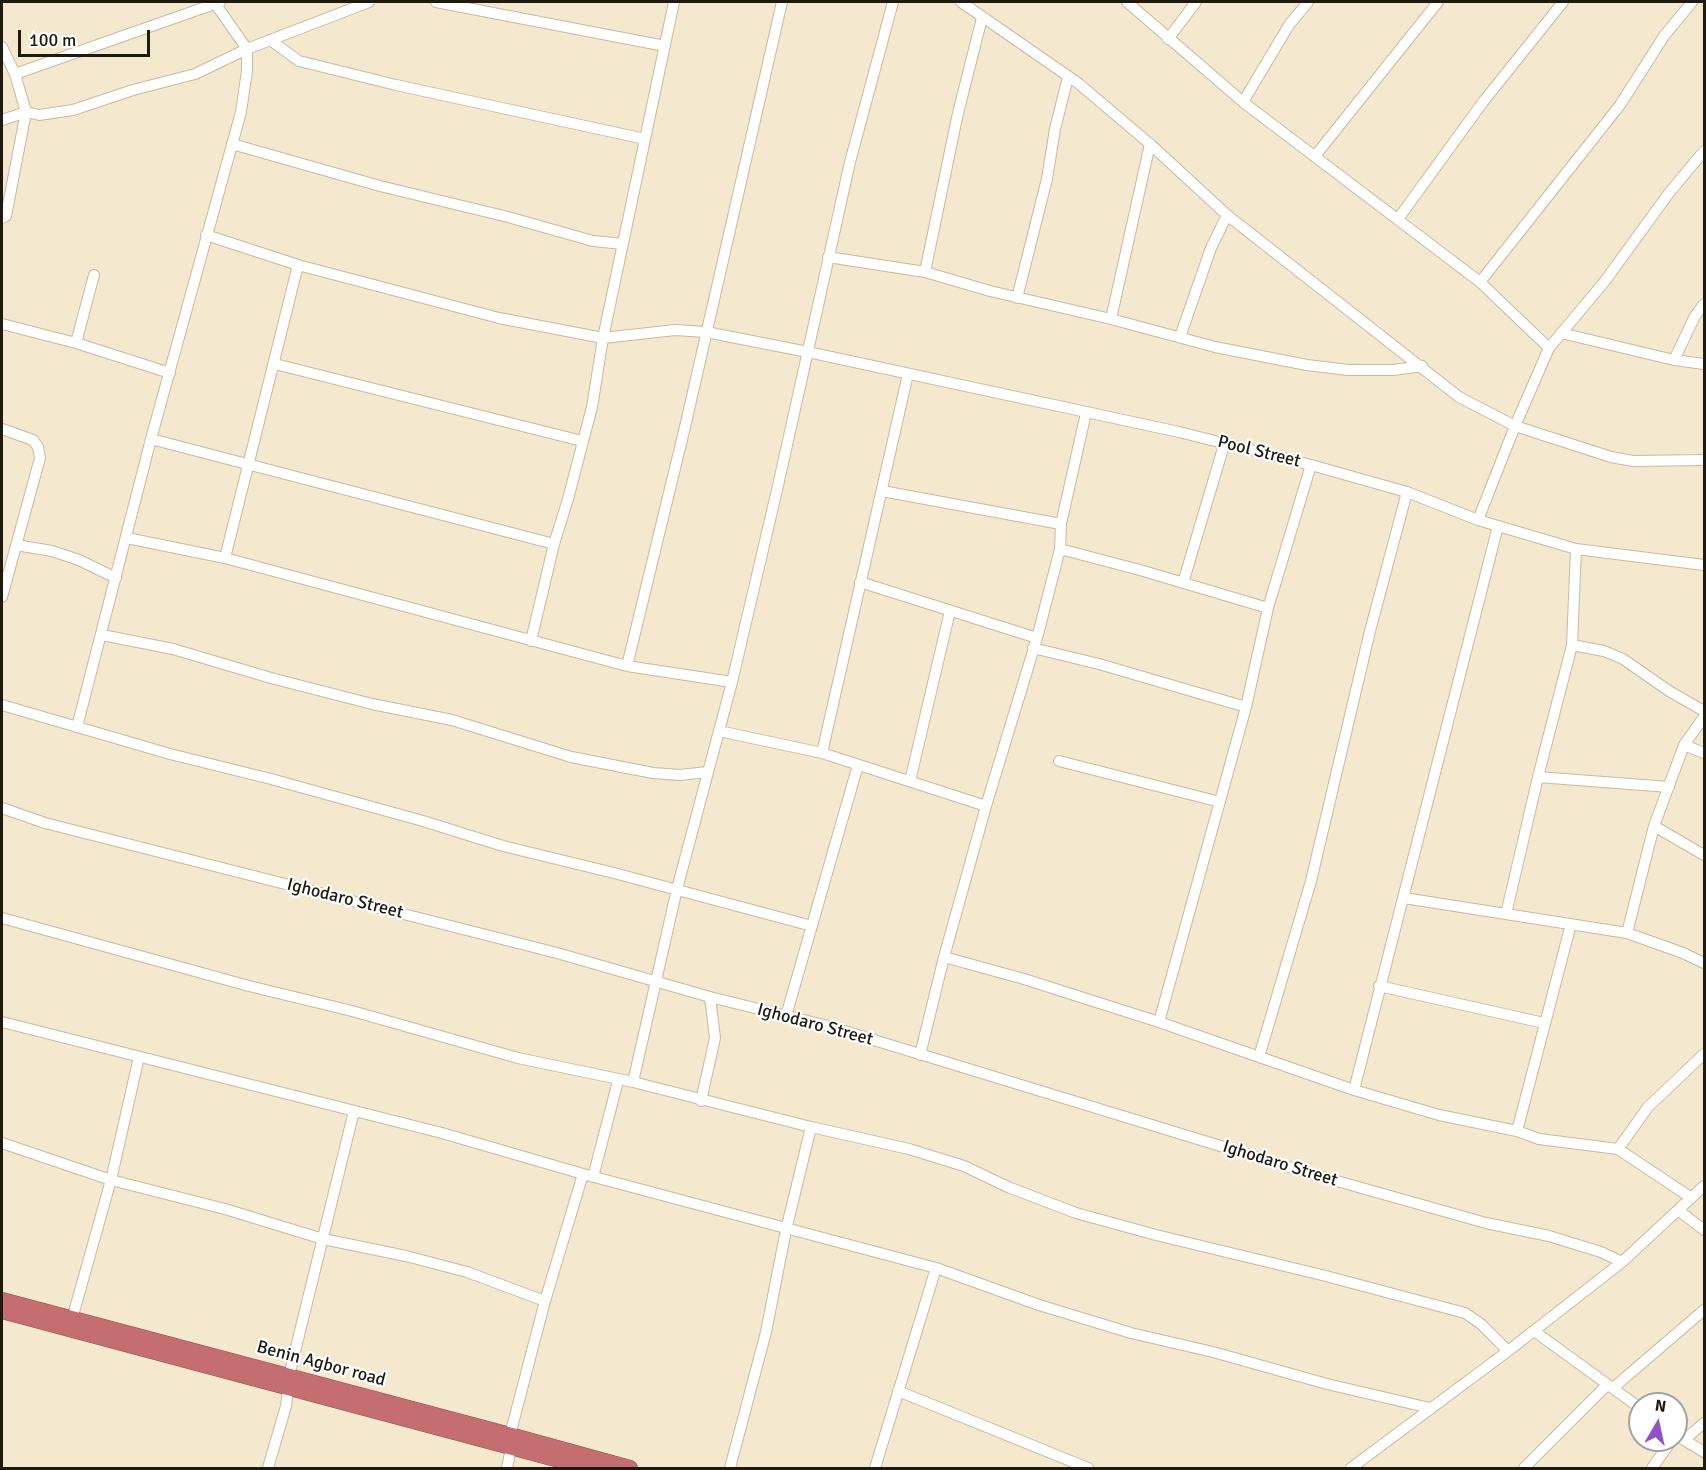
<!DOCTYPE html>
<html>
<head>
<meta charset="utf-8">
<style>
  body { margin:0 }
  #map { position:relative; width:1706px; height:1470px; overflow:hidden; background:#f4e9ce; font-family:Signika,sans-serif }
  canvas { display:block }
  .frame { position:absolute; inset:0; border:3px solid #1e1a10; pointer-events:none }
  .north { position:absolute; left:1628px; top:1392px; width:60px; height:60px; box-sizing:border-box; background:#fff; border:2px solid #a5a39f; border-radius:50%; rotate:9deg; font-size:16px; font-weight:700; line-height:24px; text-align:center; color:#1e1a10 }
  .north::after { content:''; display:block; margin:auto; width:21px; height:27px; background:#8f52c8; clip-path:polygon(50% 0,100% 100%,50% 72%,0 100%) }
  .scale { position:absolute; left:18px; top:30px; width:132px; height:27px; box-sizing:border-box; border:3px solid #1e1a10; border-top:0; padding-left:8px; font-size:18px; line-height:21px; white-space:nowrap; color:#1e1a10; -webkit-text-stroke:4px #fff; paint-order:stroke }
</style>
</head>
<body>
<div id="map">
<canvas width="1706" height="1470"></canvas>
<div class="frame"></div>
<div class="north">N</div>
<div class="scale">100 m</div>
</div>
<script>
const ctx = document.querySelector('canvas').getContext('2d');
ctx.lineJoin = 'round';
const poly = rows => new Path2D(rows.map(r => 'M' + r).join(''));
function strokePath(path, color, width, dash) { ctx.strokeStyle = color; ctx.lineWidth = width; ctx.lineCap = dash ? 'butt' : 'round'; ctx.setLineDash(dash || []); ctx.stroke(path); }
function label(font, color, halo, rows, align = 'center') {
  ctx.font = font + ' Signika,sans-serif'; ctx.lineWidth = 4.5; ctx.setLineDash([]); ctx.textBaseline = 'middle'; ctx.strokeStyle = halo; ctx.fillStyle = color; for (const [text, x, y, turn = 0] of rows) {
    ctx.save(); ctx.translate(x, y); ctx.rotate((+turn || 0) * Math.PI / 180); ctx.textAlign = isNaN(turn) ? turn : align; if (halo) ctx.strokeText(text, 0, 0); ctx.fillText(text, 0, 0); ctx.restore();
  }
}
const minor = poly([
  [436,2,665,46],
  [961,2,1078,83,1150,144,1227,215,1459,397,1515,426,1611,457,1633,461,1704,460],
  [1127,2,1243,102,1480,282,1549,348],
  [1168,39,1196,2],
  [270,40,299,61,396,85,645,139],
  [2,47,15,74,26,112,6,216,2,218],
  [15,74,220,2],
  [1243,102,1289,25,1308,2],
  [2,120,26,112,39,115,73,110,133,90,195,74,247,49,369,2],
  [232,144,380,186,508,217,593,241,623,244],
  [1315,156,1438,2],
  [1398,219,1483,102,1563,2],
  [206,235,298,265,499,318,603,338,675,330,706,332,808,352,1179,432,1311,465,1407,492,1478,520,1576,549,1704,565],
  [828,257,925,272,990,291,1111,319,1215,347,1307,365,1348,370,1393,370,1422,366],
  [925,272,958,113,982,18],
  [1480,282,1620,105,1664,36,1692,2],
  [1017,298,1047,179,1055,129,1068,77],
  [1111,319,1150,144],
  [2,324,76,343,170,373],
  [1561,333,1674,360,1704,364],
  [1180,337,1211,248,1227,215],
  [76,343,94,275],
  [1674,360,1695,316,1704,304],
  [275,364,582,441],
  [2,429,33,440,38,447,40,458,2,597],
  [151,439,554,544],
  [882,491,1061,524],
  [1478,520,1515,426,1549,348,1605,281,1669,193,1704,151],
  [127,538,225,558,627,666,732,682],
  [16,545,52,551,79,560,116,578],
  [1060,549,1140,570,1268,608],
  [225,558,298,265],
  [860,582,1037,638],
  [1183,583,1224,445],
  [102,635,173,649,271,678,372,704,452,720,571,757,653,773,680,775,707,772],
  [531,641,554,544,568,499,592,407,603,338,674,2],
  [1572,645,1604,651,1623,659,1669,691,1704,711],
  [1033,648,1099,664,1246,707],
  [627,666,685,427,782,2],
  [2,705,170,754,271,779,423,821,503,846,614,873,812,926],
  [77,727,151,439,241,112,247,71,247,49,214,2],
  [719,731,822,753,986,806],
  [1684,745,1704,753],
  [822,753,908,374],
  [1059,761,1220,802],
  [1538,777,1669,787],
  [910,781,950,611],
  [2,808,45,823,557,953,710,997,828,1026,1312,1174,1486,1223,1549,1236,1601,1252,1622,1262],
  [1654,826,1704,855],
  [1404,898,1627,933,1683,953,1704,963],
  [1506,914,1538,777,1572,645,1576,549],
  [2,918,249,986,352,1011,518,1058,633,1082,811,1127,909,1149,964,1166,1008,1187,1076,1213,1156,1235,1322,1275,1465,1313,1481,1324,1508,1351],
  [1627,933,1654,826,1684,745,1704,717],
  [944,957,1024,979,1159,1022,1354,1090,1439,1115,1517,1131,1539,1139,1618,1149,1690,1197],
  [1379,986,1544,1023],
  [786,1016,858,765],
  [2,1022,442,1133,583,1174,936,1268,1039,1305,1131,1333,1213,1352,1327,1384,1430,1408],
  [1159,1022,1246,707,1268,608,1311,465],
  [920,1055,944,957,986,806,1037,638,1060,549,1061,524,1086,413],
  [1259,1057,1311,881,1370,631,1407,492],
  [633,1082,677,889,732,682,777,490,850,162,893,2],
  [1354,1090,1498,526],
  [701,1101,715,1038,710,997],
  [1517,1131,1571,924],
  [2,1143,111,1180,225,1209,323,1239,406,1256,467,1272,545,1301],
  [1618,1149,1648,1107,1704,1054],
  [593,1177,618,1081],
  [1678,1210,1704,1230],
  [72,1319,111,1180,139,1057],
  [1534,1331,1640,1408],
  [289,1376,354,1111],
  [1613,1388,1704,1310],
  [898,1391,1088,1468],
  [510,1435,545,1301,583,1174],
  [1676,1435,1704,1452],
  [1684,1440,1704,1423],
  [268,1468,286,1406,288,1389],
  [507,1468,511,1448],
  [730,1468,766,1332,786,1230,811,1127],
  [875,1468,936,1268],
  [1351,1468,1508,1351,1622,1262,1704,1186],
  [1524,1468,1607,1385],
  [1652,1468,1672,1440]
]);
const highway = poly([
  [2,1300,510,1435,630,1468],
  [2,1311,589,1468]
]);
strokePath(minor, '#c6bba1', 12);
strokePath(highway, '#8a5150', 16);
strokePath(minor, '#fff', 10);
strokePath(highway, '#c46e72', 15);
label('18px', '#1e1a10', '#fff', [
  ["Pool Street",1259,452,14],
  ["Ighodaro Street",345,899,14],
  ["Ighodaro Street",815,1025,15],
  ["Ighodaro Street",1280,1164,17],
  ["Benin Agbor road",321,1364,15]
]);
</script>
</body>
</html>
